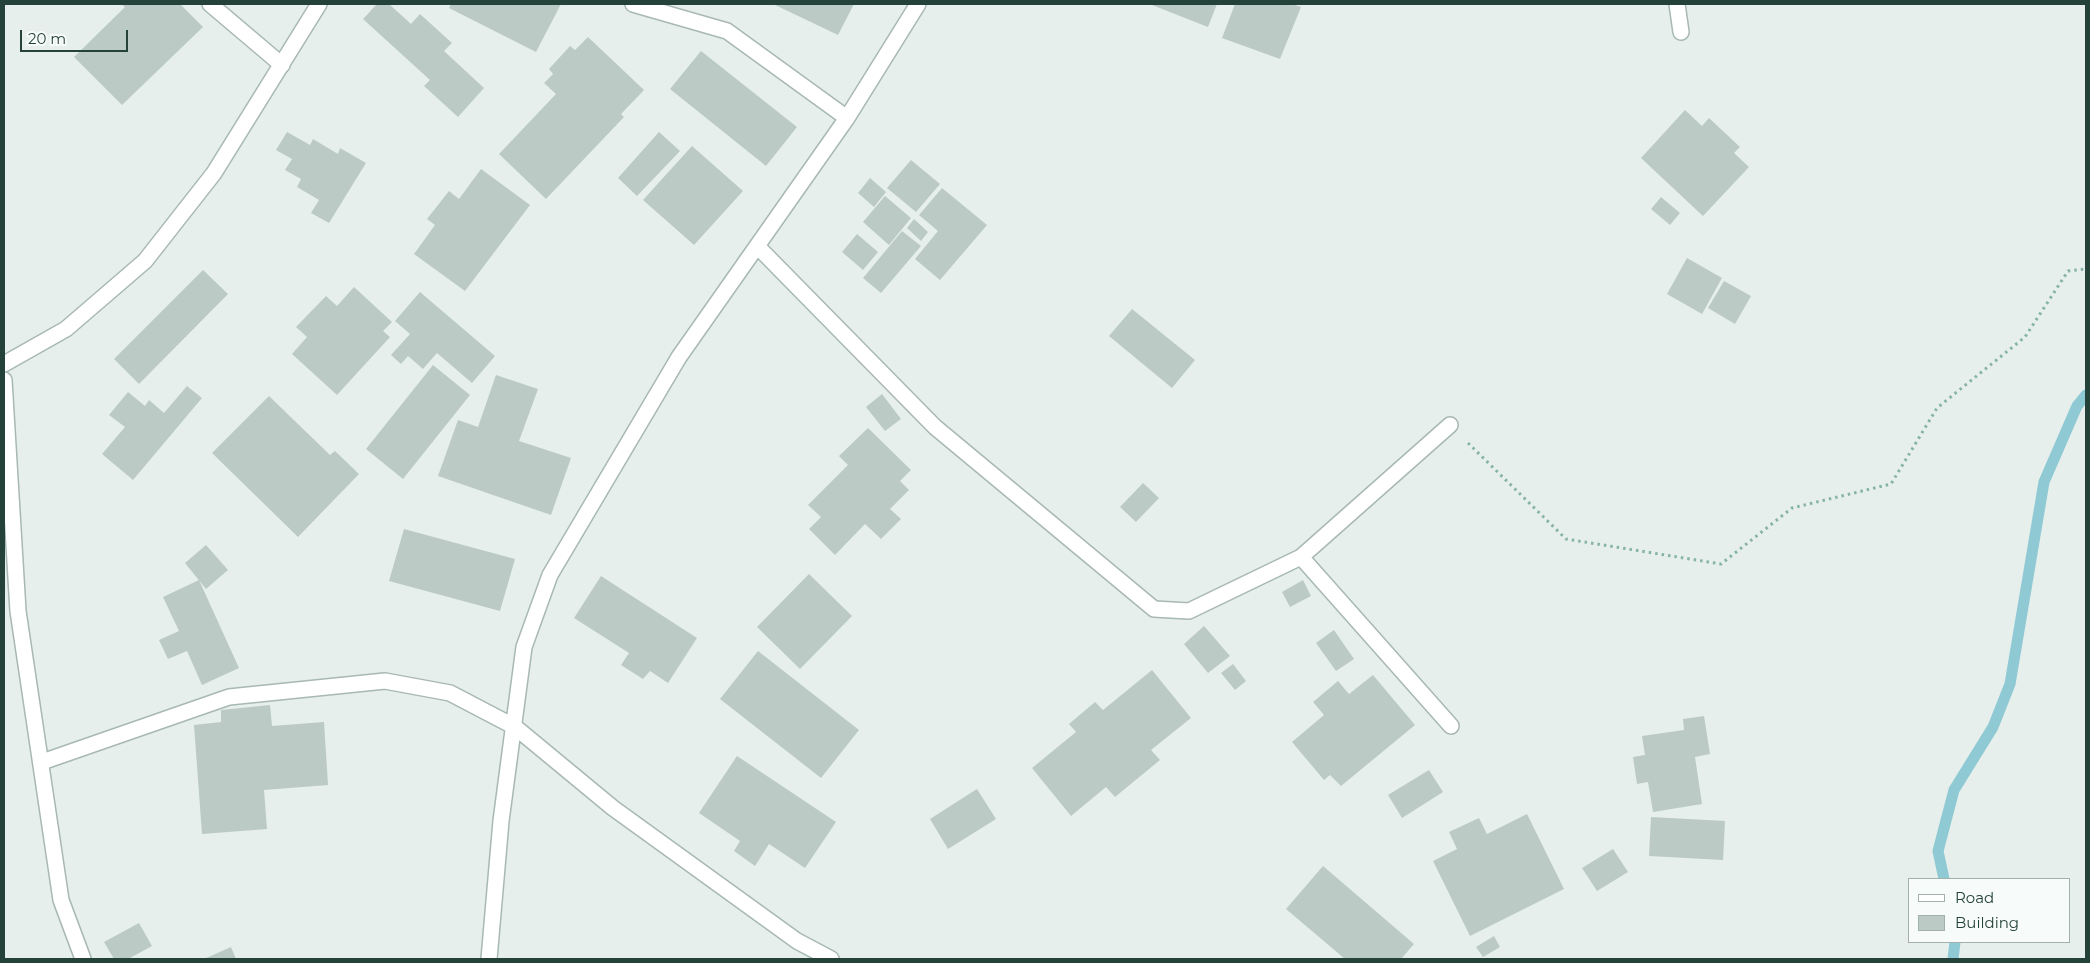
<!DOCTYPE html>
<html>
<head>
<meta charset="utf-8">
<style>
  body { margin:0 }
  #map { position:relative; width:2090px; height:963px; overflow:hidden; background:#e6efeb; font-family:Montserrat,sans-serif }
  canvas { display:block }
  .frame { position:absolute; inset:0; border:5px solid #24423a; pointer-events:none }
  .legend { position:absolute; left:1908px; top:878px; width:162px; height:65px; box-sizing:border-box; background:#f7fbf9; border:1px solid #a3b1ad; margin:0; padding:6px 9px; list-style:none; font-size:15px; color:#24423a }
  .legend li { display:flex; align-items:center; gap:10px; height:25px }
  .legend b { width:25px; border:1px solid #a3b1ad }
  .scale { position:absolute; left:20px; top:30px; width:108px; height:22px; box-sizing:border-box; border:2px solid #24423a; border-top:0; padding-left:6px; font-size:15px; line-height:18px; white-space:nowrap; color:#24423a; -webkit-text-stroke:4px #f7fbf9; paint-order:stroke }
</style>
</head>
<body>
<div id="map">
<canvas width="2090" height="963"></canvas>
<div class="frame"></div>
<ul class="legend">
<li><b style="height:6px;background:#fff"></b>Road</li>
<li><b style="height:14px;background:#bbcac4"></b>Building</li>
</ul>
<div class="scale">20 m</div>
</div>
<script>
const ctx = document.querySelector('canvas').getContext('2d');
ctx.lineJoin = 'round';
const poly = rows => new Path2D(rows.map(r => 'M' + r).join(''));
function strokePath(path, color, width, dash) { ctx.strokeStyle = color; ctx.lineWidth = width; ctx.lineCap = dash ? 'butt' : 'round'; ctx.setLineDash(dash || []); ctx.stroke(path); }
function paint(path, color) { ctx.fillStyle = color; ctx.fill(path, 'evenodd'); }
strokePath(poly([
  [1944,879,1938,851,1954,790,1993,727,2010,684,2044,482,2077,406,2086,395],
  [1953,959,1955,942]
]), '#8ec9d4', 11);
paint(poly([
  [121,4,180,4,203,27,122,105,74,57,125,7],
  [377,4,389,4,411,24,420,14,452,43,444,51,484,88,458,117,424,86,430,80,363,19],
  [451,4,561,4,536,52,449,8],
  [773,4,854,4,838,35],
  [1153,4,1217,4,1208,27,1152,5],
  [1235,4,1292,4,1301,7,1280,59,1222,38],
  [588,37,644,90,621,114,624,117,546,199,499,154,556,94,544,83,553,74,549,69,570,46,575,50],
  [701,51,797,127,766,166,670,89],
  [1685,110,1702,126,1709,118,1740,147,1734,153,1749,167,1703,216,1641,158],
  [287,132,310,145,313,139,338,154,340,148,366,163,329,223,311,213,319,200,297,187,301,179,285,170,292,159,276,150],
  [659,132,680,151,637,196,618,178],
  [692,146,743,191,694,245,643,200],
  [911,160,940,184,916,212,887,188],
  [481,169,530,205,465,291,414,254,435,225,427,219,449,191,459,199],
  [870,178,886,192,874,207,858,193],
  [942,188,987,225,940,280,915,259,938,231,919,215],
  [885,196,911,218,889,245,863,222],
  [1661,197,1680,213,1670,225,1651,209],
  [914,219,928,232,921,241,907,228],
  [902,231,921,246,881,293,863,278],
  [857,234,878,252,863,270,842,252],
  [1687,258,1722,278,1702,314,1667,294],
  [203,270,228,294,139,384,114,359],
  [1724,281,1751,296,1735,324,1708,308],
  [354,287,392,322,383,331,390,337,337,395,292,354,307,337,296,327,326,296,337,306],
  [420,292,495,356,472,383,437,353,423,369,408,356,401,364,391,355,410,334,395,321],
  [1132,309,1195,360,1172,388,1109,336],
  [433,365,470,395,403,479,366,449],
  [496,375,538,389,519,441,571,458,551,515,438,476,458,420,478,427],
  [187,386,202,398,133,480,102,454,125,427,109,415,128,392,145,406,149,400,164,413],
  [882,394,901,419,885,431,866,407],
  [269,396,330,455,335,451,359,474,298,537,212,453],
  [868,428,911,470,900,481,909,490,890,509,901,519,881,539,865,524,835,555,809,529,821,517,808,505,848,465,839,456],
  [1143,483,1159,498,1136,522,1120,507],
  [404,529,515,559,500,611,389,581],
  [206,545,228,570,206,589,185,563],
  [809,574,852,616,800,669,757,627],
  [601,576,697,638,668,683,650,671,643,679,621,665,629,653,574,618],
  [199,580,239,668,202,685,187,651,168,659,159,640,179,631,163,597],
  [1303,580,1311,596,1290,607,1282,592],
  [1204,626,1230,656,1208,673,1184,644],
  [1334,630,1354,659,1336,671,1316,643],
  [758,651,859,730,821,778,720,699],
  [1233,664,1246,681,1235,690,1221,673],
  [1152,670,1191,718,1151,750,1160,760,1115,797,1106,787,1071,816,1032,768,1076,732,1069,724,1095,702,1103,710],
  [1373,675,1415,725,1341,786,1330,775,1324,780,1292,742,1324,715,1313,702,1338,681,1349,694],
  [270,705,272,726,324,722,328,785,264,790,267,829,202,834,194,725,221,722,221,710],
  [1704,716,1710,754,1695,757,1702,804,1653,812,1648,782,1637,784,1633,757,1645,755,1642,736,1684,730,1683,719],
  [737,756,836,822,805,868,769,844,755,866,734,851,740,841,699,813],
  [1429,770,1443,792,1402,818,1388,795],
  [977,789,996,819,948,849,930,819],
  [1527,814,1564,889,1470,936,1433,861,1457,849,1449,832,1479,818,1487,834],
  [1651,817,1725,821,1723,860,1649,856],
  [1613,849,1628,872,1597,891,1582,868],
  [1323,866,1414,944,1401,959,1345,959,1286,909],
  [139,923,152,946,128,959,114,959,104,942],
  [1494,936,1500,947,1483,957,1476,947],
  [231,947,236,959,204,959]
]), '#bbcac4');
const minor = poly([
  [210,4,282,65],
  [633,4,727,31,847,118],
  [1677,4,1681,32],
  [757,246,935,427,1154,609,1189,611,1301,557,1450,425],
  [4,380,18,611,61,900,83,959],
  [1301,557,1451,726],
  [42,762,229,697,385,681,450,693,515,727,613,808,797,941,831,959],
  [489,959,501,821,524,647,550,575,679,357,847,118,918,4]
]);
const tertiary = poly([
  [4,364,66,329,145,261,214,173,319,4]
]);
strokePath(minor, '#a8b8b2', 18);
strokePath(tertiary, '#a8b8b2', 18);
strokePath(poly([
  [1468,443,1566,539,1721,564,1792,508,1891,484,1937,408,2025,337,2068,271,2086,269]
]), '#86b3a5', 3, [2.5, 4]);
strokePath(minor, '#fff', 15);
strokePath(tertiary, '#fff', 15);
</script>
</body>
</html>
